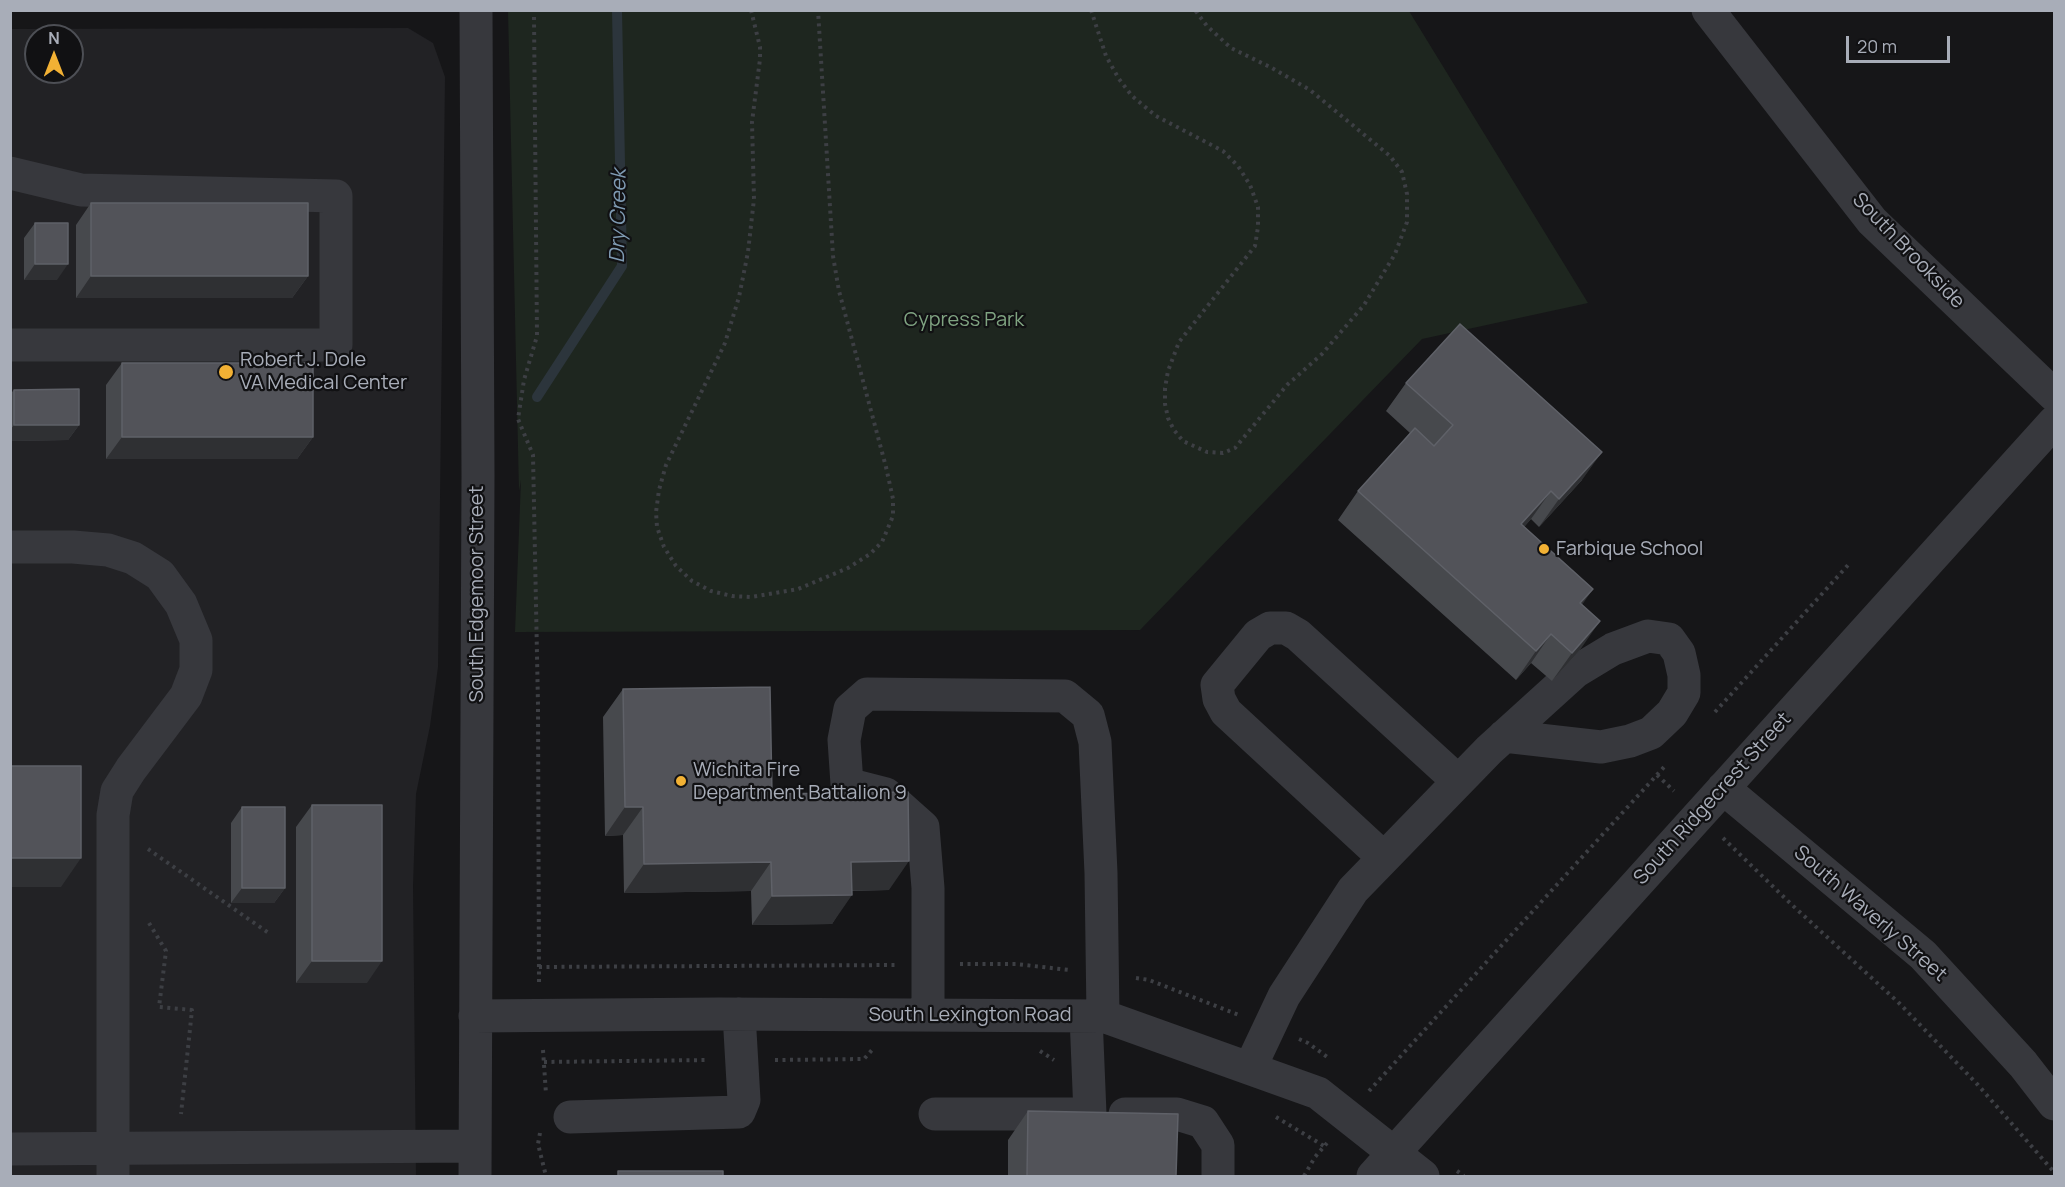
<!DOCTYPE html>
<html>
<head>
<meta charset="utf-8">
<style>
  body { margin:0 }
  #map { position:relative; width:2065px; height:1187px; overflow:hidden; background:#161618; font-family:Manrope,sans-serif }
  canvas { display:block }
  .frame { position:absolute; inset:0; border:12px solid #a8adb8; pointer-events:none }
  .north { position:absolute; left:24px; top:24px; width:60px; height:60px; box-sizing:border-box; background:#111113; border:2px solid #4d4f55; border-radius:50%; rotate:0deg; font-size:16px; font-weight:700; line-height:24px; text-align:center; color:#a8adb8 }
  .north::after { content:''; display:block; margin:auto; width:21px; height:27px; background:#f2b134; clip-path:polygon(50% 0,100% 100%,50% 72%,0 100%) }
  .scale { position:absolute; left:1846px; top:36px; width:104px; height:27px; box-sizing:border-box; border:3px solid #a8adb8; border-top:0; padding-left:8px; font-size:18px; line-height:21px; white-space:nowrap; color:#a8adb8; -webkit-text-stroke:4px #111113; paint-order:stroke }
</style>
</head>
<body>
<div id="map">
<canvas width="2065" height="1187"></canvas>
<div class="frame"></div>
<div class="north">N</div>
<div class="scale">20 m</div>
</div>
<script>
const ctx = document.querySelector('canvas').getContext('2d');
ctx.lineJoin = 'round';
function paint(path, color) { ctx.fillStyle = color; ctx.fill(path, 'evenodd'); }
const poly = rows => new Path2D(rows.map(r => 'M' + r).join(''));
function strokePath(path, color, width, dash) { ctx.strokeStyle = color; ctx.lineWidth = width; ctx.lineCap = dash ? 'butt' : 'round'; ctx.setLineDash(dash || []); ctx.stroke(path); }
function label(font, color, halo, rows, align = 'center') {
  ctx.font = font + ' Manrope,sans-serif'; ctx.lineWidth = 4.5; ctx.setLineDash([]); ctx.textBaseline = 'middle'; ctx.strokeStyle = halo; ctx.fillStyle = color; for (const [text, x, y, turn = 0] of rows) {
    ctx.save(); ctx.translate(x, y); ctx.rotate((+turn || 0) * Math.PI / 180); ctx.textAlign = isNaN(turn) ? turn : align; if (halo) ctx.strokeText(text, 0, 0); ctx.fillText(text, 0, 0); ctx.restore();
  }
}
paint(poly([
  [408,28,433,43,445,77,438,667,430,726,416,794,413,886,416,1176,11,1176,10,29],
  [36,36,72,36,72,72,36,72]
]), '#222225');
paint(poly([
  [508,11,1409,11,1588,303,1422,339,1140,630,515,632,521,480,519,491]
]), '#1e261f');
strokePath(poly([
  [537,397,622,266,617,10]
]), '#2c353c', 10);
strokePath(poly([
  [751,10,760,47,760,59,752,122,754,199,748,252,739,297,725,343,666,465,659,490,656,512,657,527,664,547,676,566,692,581,711,591,732,596,751,597,798,589,848,568,870,554,882,542,893,516,893,499,886,467,839,291,833,256,818,10],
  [1091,10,1106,56,1119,79,1132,96,1156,116,1223,151,1238,166,1250,185,1258,207,1258,227,1255,246,1179,342,1168,371,1165,388,1165,404,1168,418,1174,430,1183,441,1207,452,1223,453,1235,448,1287,385,1322,354,1364,305,1395,254,1407,222,1407,194,1402,172,1390,156,1310,90,1270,67,1231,48,1207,26,1195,10],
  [534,17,537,336,524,380,518,419,533,455,538,705,539,983],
  [1715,712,1849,564],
  [1657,775,1674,791],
  [1723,838,1791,904,1899,1003,1978,1085,2054,1172],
  [148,849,270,934],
  [149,923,166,951,159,1007,192,1010,181,1114],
  [960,964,1016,964,1069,970],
  [539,967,896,965],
  [1136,978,1149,980,1239,1015],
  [1299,1039,1308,1043,1330,1059],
  [543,1050,546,1094],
  [1040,1051,1054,1060],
  [775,1060,864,1059,872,1050],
  [544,1062,708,1060],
  [1369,1091,1665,766],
  [1276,1117,1324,1146],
  [540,1133,538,1144,546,1176],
  [1457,1171,1464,1176],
  [1304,1176,1315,1157,1327,1143]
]), '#3d3f44', 4, [3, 4.5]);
strokePath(poly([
  [1708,10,1872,221,2054,395],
  [10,173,81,190,336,196,336,345,10,345],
  [10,547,73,547,108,550,133,558,160,575,181,604,196,640,196,670,186,696,131,769,117,791,113,815,113,1176],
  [1723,788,1923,955,2023,1064,2054,1104],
  [1384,858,1226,712,1219,699,1217,685,1258,635,1270,628,1286,628,1298,635,1458,781],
  [928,1015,928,888,923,827,886,794,847,784,844,740,850,709,867,694,1065,696,1088,715,1095,742,1101,873,1103,1016],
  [475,1016,719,1014,1103,1016,1318,1093,1423,1176],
  [1250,1068,1284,996,1353,890,1489,750,1575,672,1613,649,1648,636,1669,639,1679,653,1684,675,1684,693,1672,713,1651,733,1630,741,1601,747,1504,736],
  [935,1114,1090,1114,1086,1016],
  [1125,1114,1177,1114,1203,1122,1218,1145,1218,1176],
  [570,1117,739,1112,744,1100,739,1014],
  [10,1149,475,1146],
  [475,1176,478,475,476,10],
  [1373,1176,2054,422]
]), '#37383d', 33);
paint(poly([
  [91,203,308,276,292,298,76,298,76,225],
  [35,223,57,280,24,280,24,238],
  [122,363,313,437,297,459,106,459,106,385],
  [1406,383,1582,480,1539,527,1531,519,1524,527,1582,605,1580,650,1552,681,1531,663,1516,680,1338,520,1358,491,1410,433,1386,411],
  [14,390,79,425,68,440,10,441,10,394],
  [623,689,772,794,889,890,852,891,832,924,752,925,751,891,624,893,623,835,605,836,603,717],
  [312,805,367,983,296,983,296,827],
  [242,807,285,888,274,903,231,903,231,823],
  [1028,1111,1176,1176,1008,1176,1008,1140]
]), '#47494d');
paint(poly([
  [35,264,68,264,57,280,24,280],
  [91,276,308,276,292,298,76,298],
  [14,425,79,425,68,440,10,441,10,430],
  [122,437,313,437,297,459,106,459],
  [1602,452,1582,480,1539,527,1559,499],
  [1551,491,1531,519,1501,553,1521,524],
  [1593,589,1573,618,1580,603],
  [1600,621,1580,650,1552,681,1572,653],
  [1551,634,1531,663,1516,680,1536,651],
  [625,807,643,807,623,835,605,836],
  [10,858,81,858,61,887,10,887],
  [909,861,889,890,831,891,851,862],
  [771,862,751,891,624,893,644,864],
  [242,888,285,888,274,903,231,903],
  [852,895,832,924,752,925,772,896],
  [312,961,382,961,367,983,296,983]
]), '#2f3033');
const building = poly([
  [91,203,308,203,308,276,91,276,91,203],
  [35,223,68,223,68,264,35,264,35,223],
  [1460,324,1602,452,1559,499,1551,491,1521,524,1593,589,1580,603,1600,621,1572,653,1551,634,1536,651,1358,491,1415,428,1434,446,1453,425,1406,383,1460,324],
  [122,363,313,363,313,437,122,437,122,363],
  [79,389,79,425,14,425,14,390,79,389],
  [770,687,772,794,908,792,909,861,851,862,852,895,772,896,771,862,644,864,643,807,625,807,623,689,770,687],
  [10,766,81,766,81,858,10,858,10,766],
  [312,805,382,805,382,961,312,961,312,805],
  [242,807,285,807,285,888,242,888,242,807],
  [1028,1111,1178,1114,1176,1176,1027,1176,1028,1111],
  [618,1171,723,1171,723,1176,618,1176,618,1171]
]);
paint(building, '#525359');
strokePath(building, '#5f6168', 1.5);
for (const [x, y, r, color] of [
  [226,372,8,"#f2b134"],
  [1544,549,6,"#f2b134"],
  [681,781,6,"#f2b134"]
]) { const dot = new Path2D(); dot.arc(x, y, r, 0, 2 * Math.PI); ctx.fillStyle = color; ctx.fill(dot); strokePath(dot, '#111113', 2); }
label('20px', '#a8adb8', '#111113', [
  ["South Brookside",1908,251,46],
  ["South Edgemoor Street",477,594,-90],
  ["South Ridgecrest Street",1713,799,-48],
  ["South Waverly Street",1870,914,41],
  ["South Lexington Road",970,1015]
]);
label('20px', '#7fa381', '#111113', [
  ["Cypress Park",964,320]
]);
label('20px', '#a8adb8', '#111113', [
  ["Robert J. Dole",240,360],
  ["VA Medical Center",240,383],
  ["Farbique School",1556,549],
  ["Wichita Fire",693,770],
  ["Department Battalion 9",693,793]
], 'left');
label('italic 21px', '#7f9bb3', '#111113', [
  ["Dry Creek",619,216,-89]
]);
</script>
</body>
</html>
